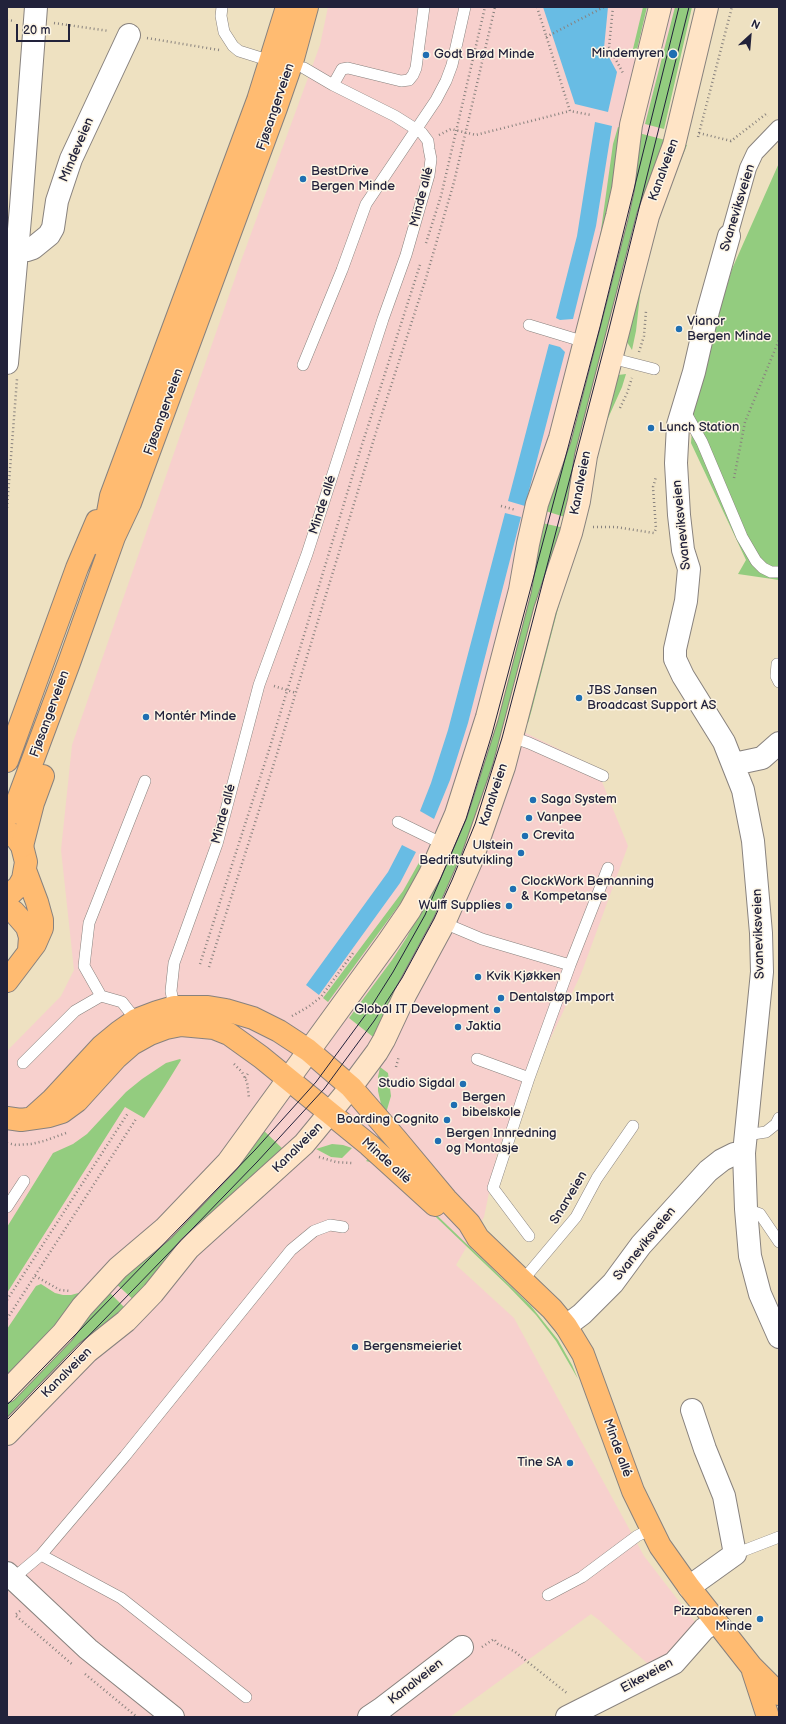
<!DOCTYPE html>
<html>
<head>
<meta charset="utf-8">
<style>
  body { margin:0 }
  #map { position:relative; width:786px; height:1724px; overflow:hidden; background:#eee1c1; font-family:"Balsamiq Sans",sans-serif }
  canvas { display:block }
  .frame { position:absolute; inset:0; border:8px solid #22223b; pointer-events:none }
  .north { position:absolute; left:730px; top:16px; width:40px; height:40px; -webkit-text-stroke:3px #fcf5e5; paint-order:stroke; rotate:26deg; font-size:11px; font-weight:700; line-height:16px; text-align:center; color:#22223b }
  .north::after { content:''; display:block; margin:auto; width:14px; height:18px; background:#22223b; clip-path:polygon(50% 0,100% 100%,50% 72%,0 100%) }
  .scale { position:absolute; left:16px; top:24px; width:54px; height:18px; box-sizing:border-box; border:2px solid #22223b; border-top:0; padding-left:5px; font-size:12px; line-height:14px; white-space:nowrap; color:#22223b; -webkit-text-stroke:3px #fcf5e5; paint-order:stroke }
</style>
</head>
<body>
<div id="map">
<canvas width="786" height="1724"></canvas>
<div class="frame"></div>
<div class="north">N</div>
<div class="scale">20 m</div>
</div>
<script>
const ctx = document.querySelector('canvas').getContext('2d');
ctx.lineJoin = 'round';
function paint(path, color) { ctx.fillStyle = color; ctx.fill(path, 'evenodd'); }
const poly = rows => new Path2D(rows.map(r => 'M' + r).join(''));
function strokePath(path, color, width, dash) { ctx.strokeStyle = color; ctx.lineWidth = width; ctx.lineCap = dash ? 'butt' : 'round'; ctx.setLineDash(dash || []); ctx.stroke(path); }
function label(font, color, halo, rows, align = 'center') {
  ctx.font = font + ' "Balsamiq Sans",sans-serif'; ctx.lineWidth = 3; ctx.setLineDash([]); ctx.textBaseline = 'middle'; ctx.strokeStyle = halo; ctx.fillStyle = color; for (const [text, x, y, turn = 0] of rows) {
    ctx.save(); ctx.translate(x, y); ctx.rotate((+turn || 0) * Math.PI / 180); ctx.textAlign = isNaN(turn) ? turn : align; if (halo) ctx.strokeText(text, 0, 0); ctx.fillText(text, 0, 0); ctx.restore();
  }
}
paint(poly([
  [328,7,687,7,640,220,590,412,505,723,596,767,628,846,581,974,498,1149,484,1217,456,1265,514,1318,644,1556,702,1631,657,1672,599,1620,591,1614,450,1717,7,1717,7,1051,61,996,74,970,61,850,72,745,241,261,320,45]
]), '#f7d0cd');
paint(poly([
  [643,7,647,7,636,54,632,53],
  [675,7,692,7,664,129,645,124],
  [618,127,623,128,619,178,581,318,579,319,600,237,613,144],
  [635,132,669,141,565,517,539,509],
  [681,143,687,145,665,199,658,223,641,286,636,331,632,350,627,342,626,326],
  [779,163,779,580,738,574,746,560,691,443,695,392,732,269],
  [626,374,622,387,605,425,614,378,618,375],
  [542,523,569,529,477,832,377,1040,349,1018,392,960,407,937,424,904],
  [574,547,532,709,528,723,526,715],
  [421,859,421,868,410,890,328,1002,323,998,403,891],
  [180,1059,181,1060,165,1086,144,1118,125,1107,7,1293,7,1227,53,1153,73,1144,87,1134,126,1092,142,1079,166,1063],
  [380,1067,388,1073,391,1096,386,1113,381,1104,378,1091,378,1077],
  [260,1127,285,1151,137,1303,113,1281],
  [332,1144,343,1145,352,1148,342,1158,331,1157,316,1149],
  [371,1156,393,1173,531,1306,558,1340,572,1365,578,1379,556,1341,536,1315,508,1286,392,1175,373,1163,366,1161],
  [41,1284,55,1293,63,1295,71,1295,86,1291,7,1384,7,1329,36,1286],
  [106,1289,129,1312,7,1427,7,1398]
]), '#93cc7f');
paint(poly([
  [543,7,608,7,604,48,617,72,608,112,575,104],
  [595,122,612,126,596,226,573,319,560,320,556,318,577,236],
  [549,344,560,347,565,352,525,506,508,501],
  [505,513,521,517,468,723,450,780,434,819,420,811,431,783,448,730],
  [402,845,416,852,400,883,319,995,306,985,388,872]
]), '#68bce4');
const service = poly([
  [222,7,221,16,224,32,233,46,239,51,271,61],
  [333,85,342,69,348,68,401,81,409,80,413,75,416,68,424,7],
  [529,325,585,342],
  [611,358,654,369],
  [303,365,342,270,366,204,436,100,446,81,452,65,465,7],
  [681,412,688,417,702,442,742,537,756,561,763,568,771,572,779,572],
  [777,664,776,676,779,682],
  [512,737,529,743,603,776],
  [398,822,443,844],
  [444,923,482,939,570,965,529,1078,493,1188,529,1236],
  [570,965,608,868],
  [101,996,84,966,89,923,145,781],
  [174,1007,171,991,174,963,217,844,259,685,307,554,383,319,406,255,429,175,431,159,429,149,428,141,422,133,395,116,333,85,304,68],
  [477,1059,529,1078],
  [23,1063,75,1011,101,996,122,1002,136,1020],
  [746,1135,766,1132,776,1124,779,1118],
  [7,1207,24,1181],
  [746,1209,760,1214,779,1242],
  [523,1280,576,1217,597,1178,633,1126],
  [735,1554,779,1537],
  [41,1555,125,1456,291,1250,314,1231,330,1225,343,1227],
  [10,1581,41,1555,121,1598,246,1697],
  [548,1595,582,1577,637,1536,651,1529]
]);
const pedestrian = poly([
  [729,236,748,168,755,153,779,128]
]);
const minor = poly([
  [729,236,708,311,694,372,678,425,676,463,679,515,683,550,689,569,686,601,675,649,675,659,683,676,724,742,743,790,753,841,761,933,762,972,744,1153,746,1209,750,1256,760,1294,779,1337],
  [17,250,27,250,33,248,49,235,53,228,57,201,71,159,129,35],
  [734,764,762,758,779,743],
  [566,1326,582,1314,613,1283,641,1245,708,1171,722,1160,734,1154,744,1153],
  [7,1573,88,1649,173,1717],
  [689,1587,735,1554,724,1496,705,1449,692,1410],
  [369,1717,381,1709,462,1647],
  [567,1717,674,1663,704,1629,716,1621]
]);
const tertiary = poly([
  [7,363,21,207,36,7]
]);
const secondary = poly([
  [7,1391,63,1333,82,1307,118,1268,164,1229,228,1162,388,942,410,910,430,874,456,814,487,717,520,590,528,544,537,504,560,438,617,216,623,189,631,125,660,7],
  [7,1434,87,1352,126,1321,153,1293,189,1248,304,1144,351,1087,377,1052,384,1040,405,995,444,923,472,859,504,767,545,610,571,533,579,501,586,456,618,332,648,216,674,145,707,7]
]);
const primary = poly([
  [7,831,17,839,22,846,26,862,23,879,19,886,7,897],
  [7,907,14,912,27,927,30,937,29,950],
  [7,981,35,944,42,928,42,920,37,902,25,870],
  [7,1118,21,1120,49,1116,62,1112,77,1101,116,1058,132,1044,150,1034,166,1028,181,1025,214,1028,229,1034,261,1057,369,1145,435,1205],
  [32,1118,52,1100,102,1046,119,1032,136,1020,157,1012,174,1007,208,1007,226,1010,253,1018,279,1031,308,1050,351,1087,396,1139,446,1199,469,1223,478,1238,552,1309,566,1326,583,1354,633,1491,660,1546,689,1587,751,1666,779,1694],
  [753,1671,768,1717]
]);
const trunk = poly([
  [100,544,104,534,111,496,258,100,287,7],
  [7,761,77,568,97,521],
  [13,813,69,663,114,537,130,503,276,108,292,62,307,7],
  [22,846,33,803,43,776]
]);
strokePath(service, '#88827e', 12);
strokePath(pedestrian, '#88827e', 18);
strokePath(minor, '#88827e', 24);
strokePath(tertiary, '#88827e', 24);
strokePath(secondary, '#88827e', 24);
strokePath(primary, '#88827e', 24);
strokePath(trunk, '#88827e', 24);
strokePath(poly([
  [537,7,570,111,591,115],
  [613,7,609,47,623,73],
  [7,20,15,21],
  [54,23,109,31],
  [546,37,604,7],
  [147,38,219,50],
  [699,133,731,141,766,114,768,116],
  [439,135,451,129,476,135,570,111],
  [698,137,732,7],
  [426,243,441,196,485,7],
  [639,352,644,336,646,311],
  [620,408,627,393,632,378],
  [734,478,745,422,779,340],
  [501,506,516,510],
  [7,508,17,379],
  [593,527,616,527,654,533,656,529,653,487,656,477],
  [274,686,296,693],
  [200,964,270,747,360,451,420,265],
  [209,967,276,757,377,429,426,278,454,182,495,7],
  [292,1016,308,1007,321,997,353,953],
  [234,1064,242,1072,247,1082,249,1098],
  [396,1067,399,1056],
  [245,1078,249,1072],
  [7,1143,16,1145,31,1144,44,1141,66,1133],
  [319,1157,336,1162,352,1163],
  [35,1276,60,1290,70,1291],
  [7,1300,128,1113],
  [7,1319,136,1119],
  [20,1611,15,1615,73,1665],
  [482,1647,494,1639,498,1644,514,1651,568,1694],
  [85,1674,137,1717]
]), '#88827e', 2.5, [1, 3]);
strokePath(service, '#fff', 11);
strokePath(pedestrian, '#fff', 16);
strokePath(minor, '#fff', 22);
strokePath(tertiary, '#fff', 22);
strokePath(secondary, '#ffe4c6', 22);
strokePath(primary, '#ffbb71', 22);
strokePath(trunk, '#ffbb71', 22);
strokePath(poly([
  [7,1405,255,1150,316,1082,369,1010,393,972,425,915,466,819,492,734,600,327,679,7],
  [7,1420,257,1162,324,1089,374,1021,402,978,434,919,452,880,475,824,502,738,609,329,689,7]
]), '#22223b', 1);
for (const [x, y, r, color] of [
  [673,54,5,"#1f6fb2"],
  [426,55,4,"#1f6fb2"],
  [303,179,4,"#1f6fb2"],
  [679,329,4,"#1f6fb2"],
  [651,428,4,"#1f6fb2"],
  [579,698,4,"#1f6fb2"],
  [146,717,4,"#1f6fb2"],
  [533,800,4,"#1f6fb2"],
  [529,818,4,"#1f6fb2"],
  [525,836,4,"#1f6fb2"],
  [521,853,4,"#1f6fb2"],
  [513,889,4,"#1f6fb2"],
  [509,906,4,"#1f6fb2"],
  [478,977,4,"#1f6fb2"],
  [501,998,4,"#1f6fb2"],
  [497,1010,4,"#1f6fb2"],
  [458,1027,4,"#1f6fb2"],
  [463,1084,4,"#1f6fb2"],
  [454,1105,4,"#1f6fb2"],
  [447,1120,4,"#1f6fb2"],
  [438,1141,4,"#1f6fb2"],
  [355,1347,4,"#1f6fb2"],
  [570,1463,4,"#1f6fb2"],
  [760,1619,4,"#1f6fb2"]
]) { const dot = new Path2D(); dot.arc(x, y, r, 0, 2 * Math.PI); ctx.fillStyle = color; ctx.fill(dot); strokePath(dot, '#fcf5e5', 1.5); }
label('13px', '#22223b', '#fcf5e5', [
  ["Mindemyren",664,54,"right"],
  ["Godt Brød Minde",434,55],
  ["BestDrive",311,172],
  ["Bergen Minde",311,187],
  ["Vianor",687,322],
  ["Bergen Minde",687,337],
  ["Lunch Station",659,428],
  ["JBS Jansen",587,691],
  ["Broadcast Support AS",587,706],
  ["Montér Minde",154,717],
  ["Saga System",541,800],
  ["Vanpee",537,818],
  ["Crevita",533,836],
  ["Ulstein",513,846,"right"],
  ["Bedriftsutvikling",513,861,"right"],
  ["ClockWork Bemanning",521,882],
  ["& Kompetanse",521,897],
  ["Wulff Supplies",501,906,"right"],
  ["Kvik Kjøkken",486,977],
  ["Dentalstøp Import",509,998],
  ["Global IT Development",489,1010,"right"],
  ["Jaktia",466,1027],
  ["Studio Sigdal",455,1084,"right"],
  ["Bergen",462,1098],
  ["bibelskole",462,1113],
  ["Boarding Cognito",439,1120,"right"],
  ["Bergen Innredning",446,1134],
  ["og Montasje",446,1149],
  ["Bergensmeieriet",363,1347],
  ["Tine SA",562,1463,"right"],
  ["Pizzabakeren",752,1612,"right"],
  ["Minde",752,1627,"right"]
], 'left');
label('13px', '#22223b', '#fcf5e5', [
  ["Fjøsangerveien",276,107,-71],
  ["Mindeveien",77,150,-67],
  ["Kanalveien",664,170,-70],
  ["Minde allé",422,197,-76],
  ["Svaneviksveien",738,208,-73],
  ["Fjøsangerveien",164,412,-70],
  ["Kanalveien",581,483,-79],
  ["Minde allé",323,505,-72],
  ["Svaneviksveien",682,525,-96],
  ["Fjøsangerveien",50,714,-70],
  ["Kanalveien",494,795,-72],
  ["Minde allé",224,814,-75],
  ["Svaneviksveien",759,934,-92],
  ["Kanalveien",298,1148,-45],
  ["Minde allé",386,1161,42],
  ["Snarveien",569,1198,-59],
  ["Svaneviksveien",645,1244,-51],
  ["Kanalveien",67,1373,-45],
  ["Minde allé",617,1448,70],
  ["Eikeveien",647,1676,-29],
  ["Kanalveien",416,1682,-38]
]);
</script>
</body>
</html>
